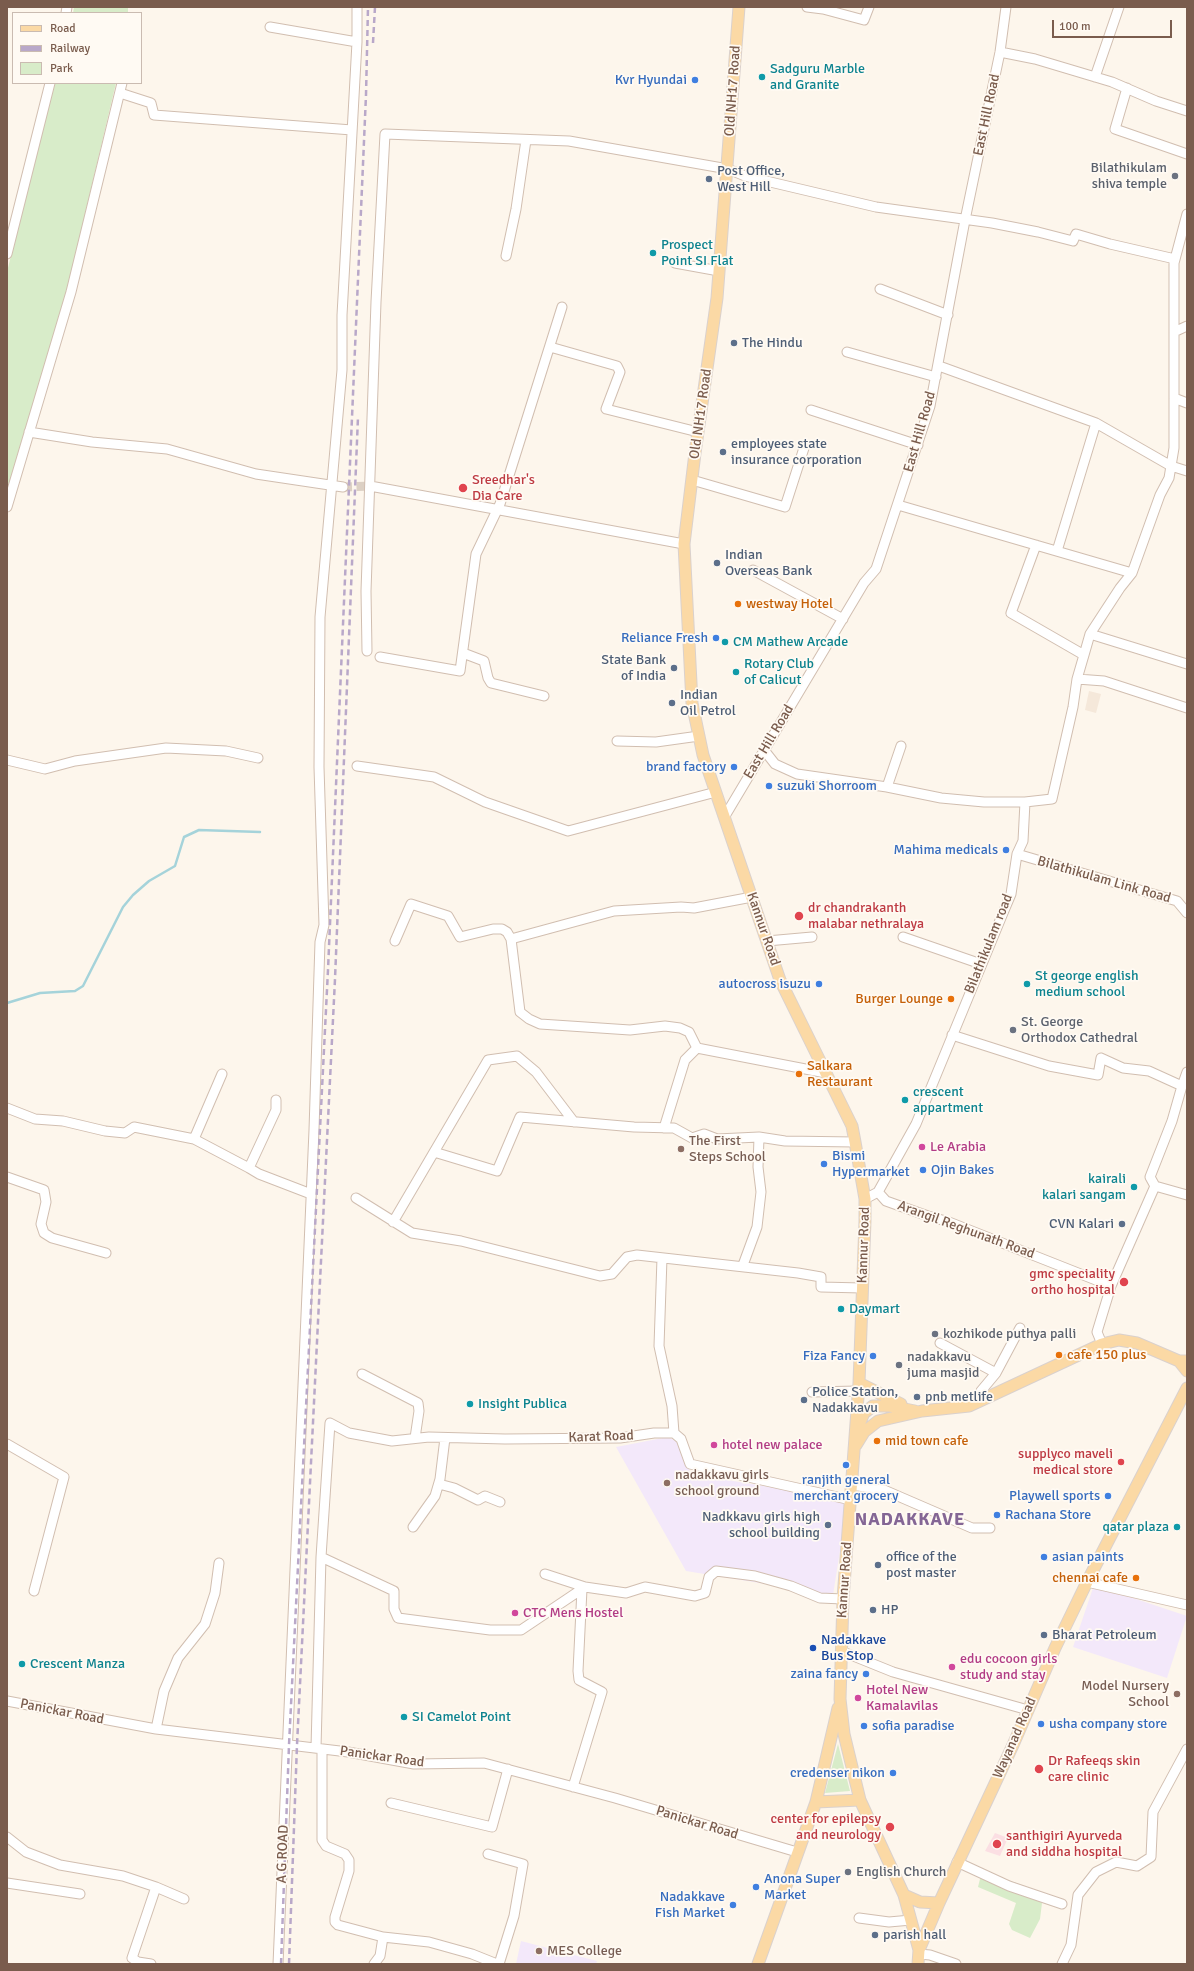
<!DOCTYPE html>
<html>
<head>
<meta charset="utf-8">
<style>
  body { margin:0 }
  #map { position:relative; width:1194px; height:1971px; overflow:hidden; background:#fdf6ec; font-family:Signika,sans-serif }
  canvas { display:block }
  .frame { position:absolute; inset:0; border:8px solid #7a5c4d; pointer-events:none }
  .legend { position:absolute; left:12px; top:12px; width:130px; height:72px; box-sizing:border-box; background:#fffaf3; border:1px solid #cabbb1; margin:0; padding:5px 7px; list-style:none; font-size:12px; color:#7a5c4d }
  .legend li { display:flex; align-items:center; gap:8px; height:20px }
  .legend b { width:20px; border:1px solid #cabbb1 }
  .scale { position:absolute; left:1052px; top:20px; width:120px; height:18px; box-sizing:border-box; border:2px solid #7a5c4d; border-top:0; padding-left:5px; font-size:12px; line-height:14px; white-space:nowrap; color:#7a5c4d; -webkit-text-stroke:3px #fffaf3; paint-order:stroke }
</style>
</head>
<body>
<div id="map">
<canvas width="1194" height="1971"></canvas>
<div class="frame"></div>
<ul class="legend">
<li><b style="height:5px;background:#fbd9a5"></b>Road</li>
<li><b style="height:5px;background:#b9a8c9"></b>Railway</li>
<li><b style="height:11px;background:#d8ecc9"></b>Park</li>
</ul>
<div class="scale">100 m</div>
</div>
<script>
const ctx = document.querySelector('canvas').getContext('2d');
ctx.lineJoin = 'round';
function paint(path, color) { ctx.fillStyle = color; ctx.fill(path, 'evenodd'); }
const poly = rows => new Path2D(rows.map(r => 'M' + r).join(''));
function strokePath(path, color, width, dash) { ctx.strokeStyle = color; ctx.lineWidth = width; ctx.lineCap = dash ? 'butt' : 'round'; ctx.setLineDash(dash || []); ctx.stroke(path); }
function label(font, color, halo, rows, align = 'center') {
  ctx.font = font + ' Signika,sans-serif'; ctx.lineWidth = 3.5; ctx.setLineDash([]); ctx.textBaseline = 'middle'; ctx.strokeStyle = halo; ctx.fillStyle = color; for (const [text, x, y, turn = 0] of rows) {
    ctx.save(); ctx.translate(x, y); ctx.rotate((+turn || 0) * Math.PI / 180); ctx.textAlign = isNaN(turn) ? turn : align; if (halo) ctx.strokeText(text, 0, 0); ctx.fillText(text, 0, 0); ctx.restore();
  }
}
paint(poly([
  [1089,691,1101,694,1096,713,1085,710]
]), '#f5e8da');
paint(poly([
  [668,1437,676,1441,691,1474,848,1500,833,1595,686,1571,616,1447],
  [1094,1585,1187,1616,1167,1678,1073,1647],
  [521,1941,597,1961,596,1964,516,1964]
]), '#f3e8fa');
paint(poly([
  [995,1833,1008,1838,1000,1856,985,1851]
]), '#fbdfe3');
paint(poly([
  [74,7,128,7,128,13,73,13],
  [53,83,116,83,67,290,7,490,7,272],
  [838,1744,850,1791,825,1793],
  [982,1871,1022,1885,1027,1894,1042,1903,1040,1919,1030,1938,1012,1930,1009,1924,1016,1903,978,1887]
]), '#d8ecc9');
strokePath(poly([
  [7,1003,40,993,75,991,83,986,123,907,133,895,149,881,175,866,184,837,199,830,260,832]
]), '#a5d3da', 2.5);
strokePath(poly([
  [343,487,370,486]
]), '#dcd0c4', 9, [9, 4.5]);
const minor = poly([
  [807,7,823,9,864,20,869,7],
  [66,13,67,7],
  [270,27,357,42],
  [1000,52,1035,59,1112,82,1156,101,1187,111],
  [1095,77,1119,7],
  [1127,88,1115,129,1187,154],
  [120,93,151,103,154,115,352,130],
  [7,254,50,83],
  [506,256,516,209,526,140],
  [675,263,719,271],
  [880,289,948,315],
  [1174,332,1187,326],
  [550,347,617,366,620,372,606,409,698,432],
  [847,352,936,377],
  [939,366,1096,423,1171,466,1187,471],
  [1174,398,1187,403],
  [811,410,918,445],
  [29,432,92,442,167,449,256,474,343,487],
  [692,480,785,507,804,448],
  [370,486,684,544],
  [898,505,1132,573],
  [7,507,71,292,122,83],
  [1057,551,1096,423],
  [753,570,843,619],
  [1090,634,1187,664],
  [367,651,366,591,376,302,385,134,569,141,728,169,745,176,876,207,992,223,1038,232,1073,241,1076,234,1110,244,1175,259],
  [463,653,484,661,488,678,491,683,544,696],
  [1084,655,1090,634,1120,588,1132,573,1160,495,1169,478,1174,448,1174,263,1187,214],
  [380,657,460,671,476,554,500,504,562,307],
  [1077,679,1104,681,1187,708],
  [617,741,656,742,699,736],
  [764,750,775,764,797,774,887,787,941,798,984,802,1025,802],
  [7,760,45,769,75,761,166,748,226,751,258,758],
  [357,766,434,777,485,802,568,831,716,792],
  [887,787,901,746],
  [725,816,864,583,876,569,930,406,965,220,1000,52,1006,7],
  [1017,854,1177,901,1187,913],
  [903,937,981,964],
  [511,939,614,911,681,907,694,908,752,897],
  [395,941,411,904,448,916,460,937,493,929,502,929,507,932,511,939,520,1012,529,1019,540,1024,630,1030,665,1026,680,1028,689,1032,697,1048],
  [767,941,812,937],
  [952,1035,1049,1066,1098,1075,1101,1058,1123,1068,1149,1071,1182,1086,1172,1121,1150,1177,1155,1186],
  [1182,1086,1187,1072],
  [7,1108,35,1119,63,1121,105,1131,125,1133,134,1127,194,1139,249,1168,276,1110,276,1100],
  [664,1128,685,1060,697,1048,826,1073],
  [194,1139,222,1074],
  [434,1152,497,1171,520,1117,634,1127,674,1128,692,1138,704,1134,717,1139,759,1137,785,1141,855,1142],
  [249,1168,259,1174,311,1194],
  [7,1177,44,1190,46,1202,41,1224,44,1233,52,1238,106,1253],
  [878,1192,886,1201,928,1216,949,1222,1111,1286,1097,1332,1102,1344],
  [356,1198,412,1233,461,1241,600,1276,612,1274,627,1257,637,1255,798,1273,821,1277,821,1287,862,1288],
  [865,1199,878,1192,916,1124,1003,913,1011,894,1017,854,1023,841,1025,802,1052,799,1073,707,1077,679,1084,655,1011,613,1036,545],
  [393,1222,488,1060,517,1056,536,1072,574,1122],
  [662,1258,659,1346,672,1406,674,1433],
  [743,1265,757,1227,761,1192,758,1167,759,1137],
  [1111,1286,1155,1186,1187,1195],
  [940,1343,996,1373],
  [362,1374,418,1403,419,1411,415,1438],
  [812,1392,858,1391],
  [983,1400,980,1395,981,1391,996,1373,1020,1328],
  [7,1444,64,1477,34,1591],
  [439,1484,454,1488,478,1500,485,1496,500,1502],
  [852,1485,884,1490,972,1528,990,1528],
  [413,1527,435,1496,440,1479,445,1438],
  [321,1557,394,1591,394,1609,398,1618,490,1630,521,1630,585,1587,626,1593,645,1587,695,1596,705,1593,709,1577,716,1571,755,1576,791,1586,820,1598,843,1599],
  [545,1574,585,1587],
  [1087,1582,1187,1605],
  [841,1651,893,1672,1028,1710],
  [7,1701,156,1729,348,1752,414,1764,484,1763,615,1798,797,1852],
  [156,1729,164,1691,178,1658,205,1624,215,1593,219,1563],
  [316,1748,321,1557,330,1423,349,1433,392,1441,429,1437,505,1439,620,1438,654,1433,674,1433,681,1439,690,1464,851,1500],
  [322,1749,322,1840,326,1846,345,1854,349,1860,349,1871,335,1917,335,1922,338,1925,383,1937],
  [573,1787,602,1692,579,1680,578,1671,582,1589],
  [391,1803,492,1827,508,1769],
  [7,1837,26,1852,60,1865,123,1876,156,1887],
  [488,1854,523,1864,514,1916,499,1964],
  [957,1862,1009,1886,1062,1904],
  [7,1883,80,1894],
  [859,1918,889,1922,911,1920],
  [919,1954,930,1955,956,1964],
  [151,1964,138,1962,132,1958,156,1887,184,1899],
  [278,1964,314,1130,320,942,324,925,319,767,320,617,342,370,342,315,357,42,357,7],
  [374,1964,380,1956,383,1937,429,1942,472,1954,497,1964],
  [1062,1964,1071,1945,1078,1895,1096,1872,1116,1862,1137,1866,1151,1857,1153,1812,1187,1749]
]);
const major = poly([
  [739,7,717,298,695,453,684,544,692,703,703,755,780,980,852,1126,855,1142,865,1199,865,1221,859,1383,843,1599,840,1699,844,1734,860,1800,904,1895,919,1950],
  [1179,1361,1187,1371],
  [859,1383,901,1404],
  [858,1427,864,1413,873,1406,890,1406,915,1411],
  [856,1445,864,1432,878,1421,922,1411,969,1406,1102,1344,1119,1340,1137,1343,1179,1361,1187,1361],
  [816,1802,860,1800],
  [904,1895,920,1902,939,1903],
  [758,1964,816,1802,838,1708],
  [918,1964,919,1950,939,1903,1013,1745,1055,1648,1087,1582,1187,1388]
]);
strokePath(minor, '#d1beb0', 11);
strokePath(major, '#dad1cd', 13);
strokePath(minor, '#fff', 9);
strokePath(major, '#fbd9a5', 11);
strokePath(poly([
  [373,43,375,7],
  [281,1964,289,1745,328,970,366,95,368,7],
  [289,1964,297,1745,335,979,358,417]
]), '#b9a8c9', 2.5, [6, 4]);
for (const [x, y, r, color] of [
  [762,77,4,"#0f9aa8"],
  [695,80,4,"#3f7fe0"],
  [1175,176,4,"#6b7280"],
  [709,179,4,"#5c6f8a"],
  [653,253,4,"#0f9aa8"],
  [734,343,4,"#5c6f8a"],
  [723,452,4,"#5c6f8a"],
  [463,488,5,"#e0444e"],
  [717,563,4,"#5c6f8a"],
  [738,604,4,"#e8710a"],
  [716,638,4,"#3f7fe0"],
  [725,642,4,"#0f9aa8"],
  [674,668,4,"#5c6f8a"],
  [736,672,4,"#0f9aa8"],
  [672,703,4,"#5c6f8a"],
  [734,767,4,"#3f7fe0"],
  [769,786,4,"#3f7fe0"],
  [1006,850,4,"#3f7fe0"],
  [799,916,5,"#e0444e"],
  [819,984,4,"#3f7fe0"],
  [1027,984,4,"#0f9aa8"],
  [951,999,4,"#e8710a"],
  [1013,1030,4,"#6b7280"],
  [799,1074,4,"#e8710a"],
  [905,1100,4,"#0f9aa8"],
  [922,1147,4,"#d1479c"],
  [681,1149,4,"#8d6e63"],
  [824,1164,4,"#3f7fe0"],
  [923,1170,4,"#3f7fe0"],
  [1134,1187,4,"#0f9aa8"],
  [1122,1224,4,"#5c6f8a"],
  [1124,1282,5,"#e0444e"],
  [841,1309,4,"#0f9aa8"],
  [935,1334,4,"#6b7280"],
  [1059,1355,4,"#e8710a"],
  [873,1356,4,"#3f7fe0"],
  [899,1365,4,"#6b7280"],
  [917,1397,4,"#5c6f8a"],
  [804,1400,4,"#5c6f8a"],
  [470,1404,4,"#0f9aa8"],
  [877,1441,4,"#e8710a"],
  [714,1445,4,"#d1479c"],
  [1121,1462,4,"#e0444e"],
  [846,1465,4,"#3f7fe0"],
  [667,1483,4,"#8d6e63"],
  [1108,1496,4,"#3f7fe0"],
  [997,1515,4,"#3f7fe0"],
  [828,1525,4,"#5c6f8a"],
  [1177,1527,4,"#0f9aa8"],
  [1044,1557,4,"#3f7fe0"],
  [878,1565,4,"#5c6f8a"],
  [1136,1578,4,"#e8710a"],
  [873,1610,4,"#5c6f8a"],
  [515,1613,4,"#d1479c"],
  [1044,1635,4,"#5c6f8a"],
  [813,1648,4,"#1a4fb4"],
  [22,1664,4,"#0f9aa8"],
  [952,1667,4,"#d1479c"],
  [866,1674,4,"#3f7fe0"],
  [1177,1694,4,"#8d6e63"],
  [858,1698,4,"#d1479c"],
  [404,1717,4,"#0f9aa8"],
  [1041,1724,4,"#3f7fe0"],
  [864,1726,4,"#3f7fe0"],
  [1039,1769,5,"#e0444e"],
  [893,1773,4,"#3f7fe0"],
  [890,1827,5,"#e0444e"],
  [997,1844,5,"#e0444e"],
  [848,1872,4,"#6b7280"],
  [756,1887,4,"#3f7fe0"],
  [733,1905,4,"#3f7fe0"],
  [875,1935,4,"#5c6f8a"],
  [539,1951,4,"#8d6e63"]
]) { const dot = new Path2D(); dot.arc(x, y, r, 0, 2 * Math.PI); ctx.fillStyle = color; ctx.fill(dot); strokePath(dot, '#fffaf3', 1.5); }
label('14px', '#0d838f', '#fffaf3', [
  ["Sadguru Marble",770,69],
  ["and Granite",770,85],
  ["Prospect",661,245],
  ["Point SI Flat",661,261],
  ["CM Mathew Arcade",733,642],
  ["Rotary Club",744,664],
  ["of Calicut",744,680],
  ["St george english",1035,976],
  ["medium school",1035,992],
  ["crescent",913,1092],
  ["appartment",913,1108],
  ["kairali",1126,1179,"right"],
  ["kalari sangam",1126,1195,"right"],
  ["Daymart",849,1309],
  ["Insight Publica",478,1404],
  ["qatar plaza",1169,1527,"right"],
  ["Crescent Manza",30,1664],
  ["SI Camelot Point",412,1717]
], 'left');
label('14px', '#366cbe', '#fffaf3', [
  ["Kvr Hyundai",687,80],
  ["Reliance Fresh",708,638],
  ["brand factory",726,767],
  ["suzuki Shorroom",777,786,"left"],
  ["Mahima medicals",998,850],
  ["autocross isuzu",811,984],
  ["Bismi",832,1156,"left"],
  ["Hypermarket",832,1172,"left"],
  ["Ojin Bakes",931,1170,"left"],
  ["Fiza Fancy",865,1356],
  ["ranjith general",846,1480,"center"],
  ["merchant grocery",846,1496,"center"],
  ["Playwell sports",1100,1496],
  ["Rachana Store",1005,1515,"left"],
  ["asian paints",1052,1557,"left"],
  ["zaina fancy",858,1674],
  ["usha company store",1049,1724,"left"],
  ["sofia paradise",872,1726,"left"],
  ["credenser nikon",885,1773],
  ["Anona Super",764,1879,"left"],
  ["Market",764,1895,"left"],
  ["Nadakkave",725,1897],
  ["Fish Market",725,1913]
], 'right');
label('14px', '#7a5c4d', '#fffaf3', [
  ["Old NH17 Road",733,91,-86],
  ["East Hill Road",987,115,-78],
  ["Old NH17 Road",701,414,-82],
  ["East Hill Road",920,432,-74],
  ["East Hill Road",769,742,-59],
  ["Bilathikulam Link Road",1104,880,16],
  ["Kannur Road",763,929,71],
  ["Bilathikulam road",989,944,-68],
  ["Arangil Reghunath Road",966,1230,20],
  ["Kannur Road",864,1245,-88],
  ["Karat Road",601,1437,-2],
  ["Kannur Road",845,1580,-86],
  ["Panickar Road",62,1712,11],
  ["Wayanad Road",1015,1738,-66],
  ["Panickar Road",382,1757,8],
  ["Panickar Road",697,1823,17],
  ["A G ROAD",283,1854,-88]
]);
label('14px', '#5b616d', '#fffaf3', [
  ["Bilathikulam",1167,168,"right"],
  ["shiva temple",1167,184,"right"],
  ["St. George",1021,1022],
  ["Orthodox Cathedral",1021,1038],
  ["kozhikode puthya palli",943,1334],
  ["nadakkavu",907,1357],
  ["juma masjid",907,1373],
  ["English Church",856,1872]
], 'left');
label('14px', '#4e5e75', '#fffaf3', [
  ["Post Office,",717,171],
  ["West Hill",717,187],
  ["The Hindu",742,343],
  ["employees state",731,444],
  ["insurance corporation",731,460],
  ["Indian",725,555],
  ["Overseas Bank",725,571],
  ["State Bank",666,660,"right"],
  ["of India",666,676,"right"],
  ["Indian",680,695],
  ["Oil Petrol",680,711],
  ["CVN Kalari",1114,1224,"right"],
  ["Police Station,",812,1392],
  ["Nadakkavu",812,1408],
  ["pnb metlife",925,1397],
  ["Nadkkavu girls high",820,1517,"right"],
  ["school building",820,1533,"right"],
  ["office of the",886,1557],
  ["post master",886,1573],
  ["HP",881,1610],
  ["Bharat Petroleum",1052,1635],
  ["parish hall",883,1935]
], 'left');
label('14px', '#be3a42', '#fffaf3', [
  ["Sreedhar's",472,480],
  ["Dia Care",472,496],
  ["dr chandrakanth",808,908],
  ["malabar nethralaya",808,924],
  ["gmc speciality",1115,1274,"right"],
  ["ortho hospital",1115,1290,"right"],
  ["supplyco maveli",1113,1454,"right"],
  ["medical store",1113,1470,"right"],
  ["Dr Rafeeqs skin",1048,1761],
  ["care clinic",1048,1777],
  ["center for epilepsy",881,1819,"right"],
  ["and neurology",881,1835,"right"],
  ["santhigiri Ayurveda",1006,1836],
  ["and siddha hospital",1006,1852]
], 'left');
label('14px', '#c56008', '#fffaf3', [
  ["westway Hotel",746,604],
  ["Burger Lounge",943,999,"right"],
  ["Salkara",807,1066],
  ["Restaurant",807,1082],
  ["cafe 150 plus",1067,1355],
  ["mid town cafe",885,1441],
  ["chennai cafe",1128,1578,"right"]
], 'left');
label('14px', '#785e54', '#fffaf3', [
  ["The First",689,1141],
  ["Steps School",689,1157],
  ["nadakkavu girls",675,1475],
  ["school ground",675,1491],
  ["Model Nursery",1169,1686,"right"],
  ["School",1169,1702,"right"],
  ["MES College",547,1951]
], 'left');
label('14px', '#b23c85', '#fffaf3', [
  ["Le Arabia",930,1147],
  ["hotel new palace",722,1445],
  ["CTC Mens Hostel",523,1613],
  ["edu cocoon girls",960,1659],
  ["study and stay",960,1675],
  ["Hotel New",866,1690],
  ["Kamalavilas",866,1706]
], 'left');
label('14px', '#164399', '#fffaf3', [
  ["Nadakkave",821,1640],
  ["Bus Stop",821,1656]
], 'left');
ctx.letterSpacing = '1px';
label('bold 18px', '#846695', '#fffaf3', [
  ["NADAKKAVE",910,1520]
]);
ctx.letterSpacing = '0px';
</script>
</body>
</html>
